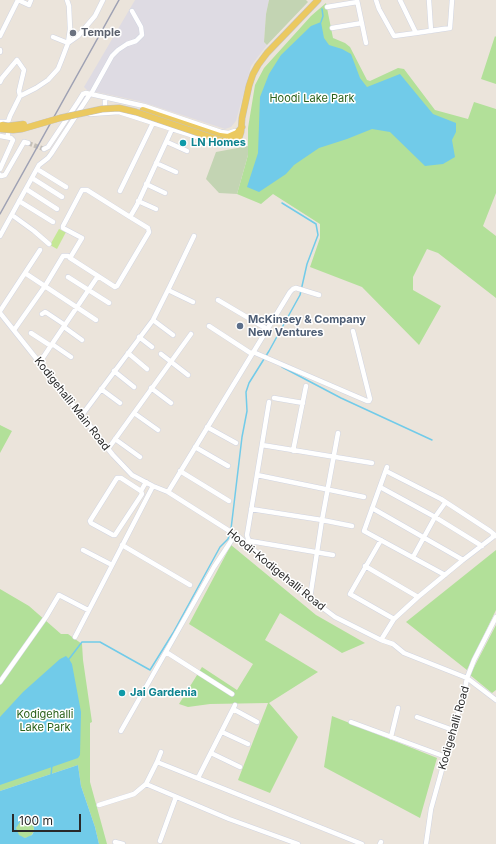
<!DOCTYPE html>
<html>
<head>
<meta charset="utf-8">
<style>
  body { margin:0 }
  #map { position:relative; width:496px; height:844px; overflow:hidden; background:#ebe4db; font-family:Inter,sans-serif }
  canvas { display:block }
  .scale { position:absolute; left:12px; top:814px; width:69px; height:18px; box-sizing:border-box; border:2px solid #292929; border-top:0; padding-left:5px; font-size:12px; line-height:14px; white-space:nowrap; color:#292929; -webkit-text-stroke:3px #fff; paint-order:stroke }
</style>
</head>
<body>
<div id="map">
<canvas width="496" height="844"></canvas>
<div class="scale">100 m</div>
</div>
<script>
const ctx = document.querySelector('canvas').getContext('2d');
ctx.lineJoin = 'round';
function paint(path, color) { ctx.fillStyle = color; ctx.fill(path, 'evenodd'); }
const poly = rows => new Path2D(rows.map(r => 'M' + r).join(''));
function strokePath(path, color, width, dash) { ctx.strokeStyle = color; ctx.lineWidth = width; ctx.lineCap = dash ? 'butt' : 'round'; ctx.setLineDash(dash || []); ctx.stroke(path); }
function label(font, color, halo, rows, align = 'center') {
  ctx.font = font + ' Inter,sans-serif'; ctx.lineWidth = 3; ctx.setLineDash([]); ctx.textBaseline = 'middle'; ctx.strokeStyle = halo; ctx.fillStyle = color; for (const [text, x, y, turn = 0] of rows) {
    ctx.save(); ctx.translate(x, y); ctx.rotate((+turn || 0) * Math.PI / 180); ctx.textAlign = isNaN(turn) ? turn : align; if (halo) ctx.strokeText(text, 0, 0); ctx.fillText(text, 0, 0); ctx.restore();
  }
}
paint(poly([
  [135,0,269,0,266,14,264,42,267,45,251,66,236,121,231,127,225,129,139,101,87,90,84,87]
]), '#dedbe3');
paint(poly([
  [326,3,333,38,345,43,350,47,367,80,370,81,398,68,404,69,435,110,468,119,474,102,496,109,496,193,483,226,496,236,496,298,438,253,427,249,413,277,413,290,441,306,419,345,362,287,310,267,320,238,320,224,273,194,261,204,237,194,248,155,248,128,255,85,264,68,311,16],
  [495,36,496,37,496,84,481,79],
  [0,425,12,431,0,453],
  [231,545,316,615,365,643,342,653,280,613,265,640,318,672,269,703,298,737,270,793,238,780,268,703,210,704,188,707,179,704,202,667,237,690,253,664,189,624],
  [496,550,496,610,467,670,406,622],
  [0,589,29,606,61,634,68,634,82,644,83,660,92,722,90,723,90,782,107,844,99,844,95,827,81,786,78,765,0,791],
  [496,625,496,690,492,693,470,675],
  [332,716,437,758,420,818,324,767],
  '16 829a9 9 0 1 1 18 0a9 9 0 1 1-18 0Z'
]), '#b2e099');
paint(poly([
  [269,0,306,0,308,2,267,45,264,42,266,14],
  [248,146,248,155,237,194,219,193,206,179,216,152]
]), '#c3d4b3');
paint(poly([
  [59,229,66,232,57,249,50,245]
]), '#c5e795');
paint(poly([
  [321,22,324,38,329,45,342,49,351,54,360,78,367,87,400,74,433,114,456,123,456,132,452,140,455,157,443,164,425,166,390,132,372,129,347,139,319,148,294,165,286,174,259,192,247,187,258,153,260,97,269,74,281,55,311,26],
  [66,656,69,659,72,664,81,712,80,755,78,758,0,785,0,717,23,692,60,659],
  [78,765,81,786,95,827,99,844,0,844,0,791],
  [25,820,28,821,32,823,34,828,34,831,32,835,25,838,19,835,16,828,20,822]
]), '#71cbe9');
strokePath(poly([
  [321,22,323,16,322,9],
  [282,367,341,398,432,440],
  [231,529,242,437,247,411,246,392,249,383,269,351,300,295,307,264,318,235,316,224,282,203],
  [69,659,82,642,100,642,150,670,173,633,220,547,228,539,230,533],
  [51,776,52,765]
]), '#71cbe9', 1.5);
strokePath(poly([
  [28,143,44,149]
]), '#c4bfb7', 4.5, [4.5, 2]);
const minor = poly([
  [357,0,366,43],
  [376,0,379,9,394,36,416,33],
  [400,0,416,33,450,28,452,0],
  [429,0,431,31],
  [327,7,357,2],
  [332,28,362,23],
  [0,36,18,0,29,5,31,0],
  [53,37,68,43,78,36,95,16,103,0],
  [0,50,0,52],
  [0,82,2,78,17,60,24,70,19,91,20,96],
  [91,94,112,56,118,50,127,44,136,41,142,35,141,27,132,11],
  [105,111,105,97],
  [90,114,119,112,222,145,226,145,232,142],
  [0,122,8,122],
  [0,136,11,138,13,140,0,169],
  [8,137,8,122,10,116,20,96,36,88,48,80,58,69,62,59,68,43,70,29,69,6,67,0],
  [167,142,187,151],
  [44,149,48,147,78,102,83,94,86,93,144,106,221,132,229,133,235,131],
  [156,163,176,172],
  [37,169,66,187],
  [0,175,1,176,5,175,24,142,28,143],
  [32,178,62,197],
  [146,184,165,193],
  [26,189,57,209],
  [120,191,153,123],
  [19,201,53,222],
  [138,201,156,209],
  [12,215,34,231,49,244],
  [130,217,87,190,82,190,63,226,63,228,82,238,70,258,98,276,115,287,117,286,149,232,148,228,130,217,137,205,172,129],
  [0,236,39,165,48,158,51,154,90,94],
  [25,273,96,320],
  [68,277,109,303],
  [168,290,193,302],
  [218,300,267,329],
  [0,311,40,250],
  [0,313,113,455,132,475,153,486,168,492,239,537,299,590,335,617,381,640,393,644,404,653,467,678,496,700],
  [42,314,45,312,47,313,65,325],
  [153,320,173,335],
  [209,326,252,354],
  [64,327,82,340],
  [14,330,45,286,63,256,68,256,70,258],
  [31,333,51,346],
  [139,337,152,347],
  [52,344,71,357],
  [253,352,367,401,369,401,370,399,353,331],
  [128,353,147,369],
  [161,354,188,375],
  [39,361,42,359,52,344,98,276],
  [114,371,134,387],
  [151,388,171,403],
  [101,389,120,403],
  [274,398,303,403],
  [269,402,248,529,247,535,248,539,250,541,333,555],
  [134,413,158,430],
  [82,415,153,320,170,286,194,236],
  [207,427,236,443],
  [115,439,140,457],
  [262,445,372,463],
  [195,447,228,466],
  [108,449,191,334],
  [293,451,306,386],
  [387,467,364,531,445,575],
  [180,471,229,501],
  [386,471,441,499,490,531,496,536],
  [257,475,364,497],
  [380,487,435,517,482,546],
  [141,491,121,478,117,478,90,521,91,523,113,535,115,535,142,494,141,491,146,482],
  [168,492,290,292,293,289,296,288,319,295],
  [372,508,463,560],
  [251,509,322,520,352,526],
  [381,540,350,594,394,619],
  [122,545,190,585],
  [83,550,112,565],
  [413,557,435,517,445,503],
  [365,566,418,597],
  [310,598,322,520,338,433],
  [75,637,153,486],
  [381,640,394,619,418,597,463,560,493,537,493,534],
  [166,652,232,694],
  [0,682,46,617,59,595,88,610],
  [233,709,257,722],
  [417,717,453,730],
  [351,722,446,757],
  [121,731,214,567,235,535],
  [222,732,248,744],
  [391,737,398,708],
  [211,753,240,767],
  [157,762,362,844],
  [198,778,235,705],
  [146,784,157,762,161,752],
  [99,805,134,794,146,784,229,819,298,844],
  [160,841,176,797],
  [115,842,123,844],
  [380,844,381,842],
  [426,844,431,809,453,730,465,689,467,678,474,660,496,617]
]);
const major = poly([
  [143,110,220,136,228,137,237,133,242,127],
  [225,142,233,141,239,138,241,132,242,118,249,86,253,74,258,65,267,53,318,0]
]);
strokePath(minor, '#d0d4e1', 5.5);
strokePath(major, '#c3c3c3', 7);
strokePath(minor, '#fff', 4.5);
strokePath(major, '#ebc960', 6);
strokePath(poly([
  [0,214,119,0]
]), '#9ea1b3', 1.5);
const majorBridge = poly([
  [2,125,8,126,24,124],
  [0,129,13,130,22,129,60,118,102,109,119,108,136,112,225,142]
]);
strokePath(majorBridge, '#c3c3c3', 7, []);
strokePath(majorBridge, '#ebc960', 6);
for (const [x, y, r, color] of [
  [73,33,4,"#6b7280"],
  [183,143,4,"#0f9aa8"],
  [240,326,4,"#5c6f8a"],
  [122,693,4,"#0f9aa8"]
]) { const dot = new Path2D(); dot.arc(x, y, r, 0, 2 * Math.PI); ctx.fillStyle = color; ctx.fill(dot); strokePath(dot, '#fff', 1.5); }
label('bold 11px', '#5b616d', '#fff', [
  ["Temple",81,33]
], 'left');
label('11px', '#2b621c', '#fff', [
  ["Hoodi Lake Park",312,99],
  ["Kodigehalli",45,715],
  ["Lake Park",45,728]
]);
label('bold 11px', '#0d838f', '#fff', [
  ["LN Homes",191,143],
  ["Jai Gardenia",130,693]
], 'left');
label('bold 11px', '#4e5e75', '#fff', [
  ["McKinsey & Company",248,320],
  ["New Ventures",248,333]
], 'left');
label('11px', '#292929', '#fff', [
  ["Kodigehalli Main Road",72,404,52],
  ["Hoodi-Kodigehalli Road",276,570,39],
  ["Kodigehalli Road",454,728,-74]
]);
</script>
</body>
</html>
